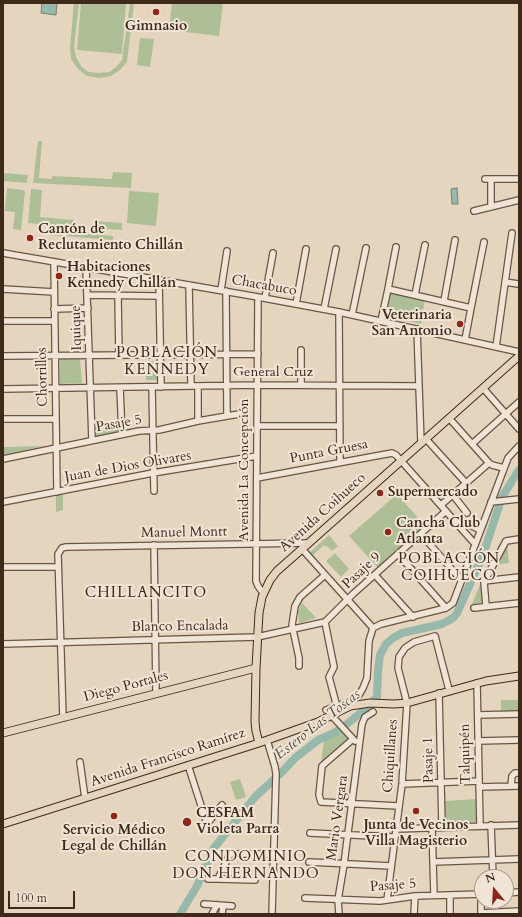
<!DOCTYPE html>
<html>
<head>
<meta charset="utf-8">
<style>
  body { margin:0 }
  #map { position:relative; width:522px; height:917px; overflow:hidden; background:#e6d5be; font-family:Cardo,serif }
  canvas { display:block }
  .frame { position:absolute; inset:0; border:4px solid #3f2a19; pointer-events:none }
  .north { position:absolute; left:474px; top:869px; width:40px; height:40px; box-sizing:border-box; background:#efe4d5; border:1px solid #a99a8a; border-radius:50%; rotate:342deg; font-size:11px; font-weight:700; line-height:16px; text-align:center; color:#3f2a19 }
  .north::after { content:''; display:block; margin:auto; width:14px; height:18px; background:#8f2418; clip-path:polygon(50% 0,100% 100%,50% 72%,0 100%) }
  .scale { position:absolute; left:8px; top:891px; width:67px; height:18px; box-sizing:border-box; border:2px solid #3f2a19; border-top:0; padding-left:5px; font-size:12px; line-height:14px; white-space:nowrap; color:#3f2a19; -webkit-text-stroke:3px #efe4d5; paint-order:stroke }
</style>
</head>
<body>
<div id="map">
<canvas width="522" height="917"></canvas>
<div class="frame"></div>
<div class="north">N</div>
<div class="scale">100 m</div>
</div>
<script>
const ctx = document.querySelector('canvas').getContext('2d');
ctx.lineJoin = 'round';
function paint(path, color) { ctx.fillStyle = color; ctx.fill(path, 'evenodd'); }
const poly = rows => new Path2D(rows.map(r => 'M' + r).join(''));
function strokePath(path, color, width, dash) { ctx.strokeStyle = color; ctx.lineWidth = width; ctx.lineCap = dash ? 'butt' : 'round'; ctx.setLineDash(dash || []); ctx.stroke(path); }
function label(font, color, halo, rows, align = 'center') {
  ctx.font = font + ' Cardo,serif'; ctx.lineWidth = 4; ctx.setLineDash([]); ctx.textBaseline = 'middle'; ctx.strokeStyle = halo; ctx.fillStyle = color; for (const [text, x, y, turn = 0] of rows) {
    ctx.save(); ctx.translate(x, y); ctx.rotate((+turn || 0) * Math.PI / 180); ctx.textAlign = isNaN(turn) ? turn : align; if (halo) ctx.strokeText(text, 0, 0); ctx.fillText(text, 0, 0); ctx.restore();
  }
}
paint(poly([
  [74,3,79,3,74,47,76,57,81,66,88,72,99,73,110,72,117,66,122,60,130,3,134,3,127,62,120,70,111,76,99,78,87,76,78,69,71,59,70,48],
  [81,3,126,3,122,54,77,50],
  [172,3,223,3,219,36,169,30],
  [140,38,154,39,150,67,137,65],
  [38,141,42,141,39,178,52,179,52,176,112,179,113,172,132,173,131,188,33,183],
  [3,173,28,175,27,183,3,181],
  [7,188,23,190,25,192,21,230,13,229,15,212,5,211],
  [31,189,42,190,40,217,74,220,73,227,28,223],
  [129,191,159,193,156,226,127,223],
  [94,221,122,223,122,230,94,228],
  [49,231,113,236,113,240,49,235],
  [391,291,425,299,421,324,385,316],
  [60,359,80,359,82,383,60,384],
  [146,361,157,361,157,380,146,380],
  [95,427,119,427,120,433,95,438],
  [43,446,4,455,4,447],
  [63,494,63,510,56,512,56,495],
  [397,494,427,528,379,569,349,536],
  [329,535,338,546,332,551,327,546,326,547,324,545,312,556,309,553],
  [507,543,509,563,495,565],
  [335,553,349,569,341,577,326,561],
  [482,580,484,603,472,604],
  [302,603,316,618,299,623,298,611],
  [501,700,519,700,519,712,501,712],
  [344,731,349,739,321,762,324,741],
  [240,779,246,797,236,800,230,782],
  [477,799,477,822,446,824,445,801]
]), '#aebe96');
const water = poly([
  [42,3,57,3,56,15,41,13,42,3],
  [457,188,458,204,452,204,451,189,457,188]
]);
paint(water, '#97b9ac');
strokePath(water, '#748071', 1);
strokePath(poly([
  [180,914,197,886,214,848,255,797,284,770,295,758,318,740,334,733,342,728,369,706,377,697,378,671,380,655,386,644,393,638,402,633,442,624,453,618,457,613,483,555,502,497,519,470]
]), '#97b9ac', 8);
const minor = poly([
  [485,179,519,179],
  [491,207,491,179],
  [474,211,519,200],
  [3,253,258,297,339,312,519,352],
  [54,262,57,492],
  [86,268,92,440],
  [159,280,161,387],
  [505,282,518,284],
  [189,285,191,386],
  [3,289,54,292],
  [388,289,396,247],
  [221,290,227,251],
  [226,291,227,415],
  [88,295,159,296],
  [415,295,425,245],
  [118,296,119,355],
  [258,297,256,581,258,586,263,593],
  [265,298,273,253],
  [444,301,455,240],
  [296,304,306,249],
  [471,308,484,242],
  [54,309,88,308],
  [324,309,336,249],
  [339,312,340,462],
  [352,315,366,248],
  [3,321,54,321],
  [381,321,388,289,471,308,465,340],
  [417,329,421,443],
  [496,347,512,233],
  [3,356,258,354],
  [301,385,301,350],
  [198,386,198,421],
  [152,387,154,491],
  [120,388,122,434],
  [483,388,519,429],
  [3,389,257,385,419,386],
  [449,418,489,463,492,465,504,468],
  [3,419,56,419],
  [257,426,340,426],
  [426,439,466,483],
  [472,444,519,402],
  [3,459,139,431,159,430,198,421,239,414],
  [257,478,392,453,396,455,475,544],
  [453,495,467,513],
  [3,502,153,473,257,456],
  [491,502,519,499],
  [441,505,489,463],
  [458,523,466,523,480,530],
  [421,534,461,580],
  [154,545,156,693],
  [302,549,373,628],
  [398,554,446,608],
  [3,567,58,567],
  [375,575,413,617],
  [484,581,519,577],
  [486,606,484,582,506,541,519,539],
  [474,608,519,603],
  [325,622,334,667,329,677,337,707],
  [3,644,257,637,325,622,353,594,446,511],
  [299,666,299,658,292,625,295,606,300,597,325,575],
  [477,683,480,826],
  [439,693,442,827],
  [326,710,351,701,359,695,363,688,367,678,369,641,373,628,381,624,446,608,453,603,508,458,519,446],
  [478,715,519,714],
  [332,716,355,741],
  [63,718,58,554,62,548,66,547,308,543],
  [353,739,322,766,319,795,321,802,398,806],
  [267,740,275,767,276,774,272,914],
  [478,741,519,740],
  [80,762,85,798],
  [188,765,207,824,222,805],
  [402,784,479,781],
  [511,786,512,776,515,773,519,773],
  [479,787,519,786],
  [491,825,493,877],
  [432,828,434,895],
  [396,829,519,825],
  [310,833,394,837],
  [309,862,391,866],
  [433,862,519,859],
  [208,879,218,879],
  [255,880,218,879,230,854,274,854],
  [506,893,519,892],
  [481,894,481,914],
  [450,895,450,914],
  [305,898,380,901,415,896,482,894],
  [387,900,402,784,407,703,398,668,399,657,405,648,414,642,435,636,449,690],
  [204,904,232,906],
  [481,913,519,911],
  [212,914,217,905],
  [222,914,223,906],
  [339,914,338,900,344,864,362,724,365,717,373,712],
  [414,914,415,896]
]);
const major = poly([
  [3,733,256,668],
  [259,743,256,731,255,722,256,668,259,613,262,597,270,580,277,571,302,549,519,356],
  [3,824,259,743,318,722,350,706,370,703,394,704,407,703,486,681,519,676]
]);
strokePath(minor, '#695542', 8);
strokePath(major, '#3f2a19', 9);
strokePath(minor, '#efe4d5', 5.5);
strokePath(major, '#e6d5be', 7);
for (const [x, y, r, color] of [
  [156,12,4,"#8f2418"],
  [30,238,4,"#8f2418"],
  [59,276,4,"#8f2418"],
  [460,324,4,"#8f2418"],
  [380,493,4,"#8f2418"],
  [388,532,4,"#8f2418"],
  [416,811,4,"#8f2418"],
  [114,816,4,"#8f2418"],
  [187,822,5,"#8f2418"]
]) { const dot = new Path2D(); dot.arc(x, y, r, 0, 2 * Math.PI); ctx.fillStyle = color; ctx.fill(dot); strokePath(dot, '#efe4d5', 1.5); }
label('bold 14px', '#3f2a19', '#efe4d5', [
  ["Gimnasio",156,27,"center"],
  ["Cantón de",38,230],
  ["Reclutamiento Chillán",38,246],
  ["Habitaciones",67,268],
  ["Kennedy Chillán",67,284],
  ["Veterinaria",452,316,"right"],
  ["San Antonio",452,332,"right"],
  ["Supermercado",388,493],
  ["Cancha Club",396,524],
  ["Atlanta",396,540],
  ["CESFAM",196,814],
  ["Violeta Parra",196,830],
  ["Junta de Vecinos",416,826,"center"],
  ["Villa Magisterio",416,842,"center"],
  ["Servicio Médico",114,831,"center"],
  ["Legal de Chillán",114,847,"center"]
], 'left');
label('14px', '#3f2a19', '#efe4d5', [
  ["Chacabuco",264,286,10],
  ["Iquique",77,328,-92],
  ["General Cruz",273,373],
  ["Chorrillos",43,377,-91],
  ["Pasaje 5",119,424,-10],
  ["Punta Gruesa",329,452,-11],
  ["Juan de Dios Olivares",128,467,-10],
  ["Avenida La Concepción",245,470,-90],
  ["Avenida Coihueco",323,513,-42],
  ["Manuel Montt",184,533,-1],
  ["Pasaje 9",362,571,-43],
  ["Blanco Encalada",180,627,-1],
  ["Diego Portales",126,687,-15],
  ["Talquipén",466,754,-91],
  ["Chiquillanes",391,756,-86],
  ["Avenida Francisco Ramírez",168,758,-18],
  ["Pasaje 1",429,760,-91],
  ["Mario Vergara",338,818,-82],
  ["Pasaje 5",393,886,-4]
]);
ctx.letterSpacing = '1px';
label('15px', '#3f2a19', '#efe4d5', [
  ["POBLACIÓN",167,354],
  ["KENNEDY",167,371],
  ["POBLACIÓN",449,560],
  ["COIHUECO",449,577],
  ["CHILLANCITO",146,594],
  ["CONDOMINIO",246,858],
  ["DON HERNANDO",246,875]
]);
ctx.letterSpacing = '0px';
label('italic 15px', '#554e3e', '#efe4d5', [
  ["Estero Las Toscas",318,725,-38]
]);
</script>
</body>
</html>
